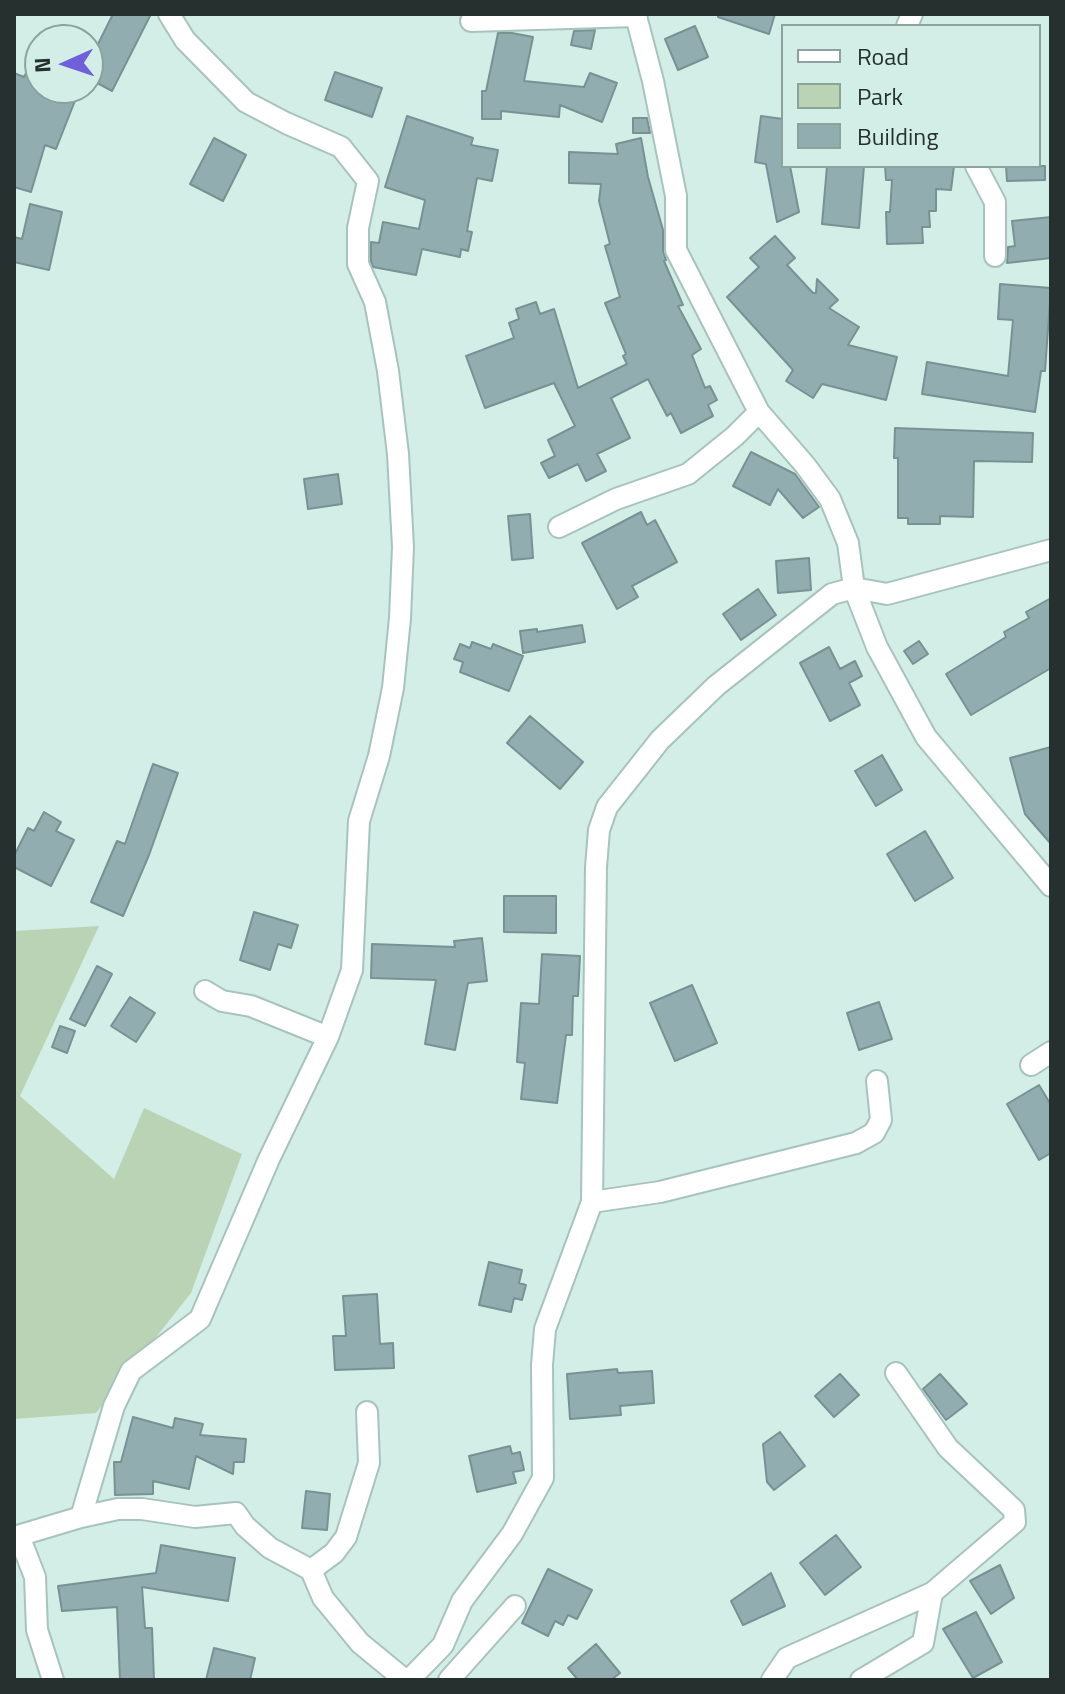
<!DOCTYPE html>
<html>
<head>
<meta charset="utf-8">
<style>
  body { margin:0 }
  #map { position:relative; width:1065px; height:1694px; overflow:hidden; background:#d2eee7; font-family:"Titillium Web",sans-serif }
  canvas { display:block }
  .frame { position:absolute; inset:0; border:16px solid #26312f; pointer-events:none }
  .legend { position:absolute; left:781px; top:24px; width:260px; height:144px; box-sizing:border-box; background:#d2eee7; border:2px solid #8da29d; margin:0; padding:10px 14px; list-style:none; font-size:24px; color:#26312f }
  .legend li { display:flex; align-items:center; gap:16px; height:40px }
  .legend b { width:40px; border:2px solid #8da29d }
  .north { position:absolute; left:24px; top:24px; width:80px; height:80px; box-sizing:border-box; background:#d2eee7; border:2px solid #8da29d; border-radius:50%; rotate:267deg; font-size:22px; font-weight:700; line-height:32px; text-align:center; color:#26312f }
  .north::after { content:''; display:block; margin:auto; width:28px; height:36px; background:#6f5fd9; clip-path:polygon(50% 0,100% 100%,50% 72%,0 100%) }
</style>
</head>
<body>
<div id="map">
<canvas width="1065" height="1694"></canvas>
<div class="frame"></div>
<ul class="legend">
<li><b style="height:10px;background:#fff"></b>Road</li>
<li><b style="height:22px;background:#bbd3b5"></b>Park</li>
<li><b style="height:22px;background:#91adaf"></b>Building</li>
</ul>
<div class="north">N</div>
</div>
<script>
const ctx = document.querySelector('canvas').getContext('2d');
ctx.lineJoin = 'round';
function paint(path, color) { ctx.fillStyle = color; ctx.fill(path, 'evenodd'); }
const poly = rows => new Path2D(rows.map(r => 'M' + r).join(''));
function strokePath(path, color, width, dash) { ctx.strokeStyle = color; ctx.lineWidth = width; ctx.lineCap = dash ? 'butt' : 'round'; ctx.setLineDash(dash || []); ctx.stroke(path); }
paint(poly([
  [99,926,20,1096,114,1179,144,1108,242,1154,191,1293,96,1413,14,1419,14,931]
]), '#bbd3b5');
const building = poly([
  [113,14,151,14,112,91,88,78,88,64,113,14],
  [718,14,775,14,769,34,718,17,718,14],
  [695,26,708,57,678,70,665,39,695,26],
  [595,30,591,49,571,45,574,31,595,30],
  [498,33,512,33,533,37,524,81,584,87,590,73,617,83,602,122,560,105,559,117,501,111,501,119,482,119,482,91,486,91,498,33],
  [40,46,40,88,80,88,56,149,45,145,31,192,14,187,14,73,24,77,40,46],
  [335,72,382,88,372,117,325,100,335,72],
  [407,116,473,138,471,145,498,150,492,181,477,178,467,231,472,232,468,251,461,249,460,257,422,249,416,275,373,267,371,261,371,242,379,243,383,222,419,229,425,200,385,187,407,116],
  [761,116,783,119,783,166,790,166,799,212,777,222,766,164,755,162,761,116],
  [633,118,647,118,650,133,633,133,633,118],
  [214,138,246,155,223,201,190,184,214,138],
  [641,138,648,177,663,230,663,251,666,260,664,261,683,305,678,306,701,349,692,355,705,388,710,386,717,400,708,405,713,416,681,433,671,413,667,416,648,379,611,398,630,438,597,454,606,471,586,481,578,464,549,478,541,463,555,456,548,440,575,426,554,383,485,408,466,356,514,338,509,323,519,319,516,309,536,302,540,314,554,309,578,388,627,364,623,356,626,354,605,303,620,297,605,246,610,244,599,201,601,184,569,183,569,152,618,154,616,144,641,138],
  [827,166,864,166,859,228,822,224,827,166],
  [885,166,954,166,951,190,936,189,936,211,929,211,930,227,922,227,923,243,887,244,886,212,890,212,892,180,886,180,885,166],
  [1006,166,1045,166,1045,180,1007,181,1006,166],
  [30,204,62,212,49,270,14,262,14,237,22,239,30,204],
  [1051,217,1051,258,1007,263,1008,247,1015,246,1012,221,1051,217],
  [775,236,795,258,787,265,813,293,816,293,817,279,838,300,829,308,859,327,848,345,897,357,886,400,822,384,813,398,786,381,793,370,727,297,759,267,750,258,775,236],
  [1000,284,1051,288,1045,371,1041,371,1035,412,922,394,927,362,1008,376,1013,320,998,319,1000,284],
  [895,428,1033,433,1032,462,974,461,973,517,940,516,940,524,908,524,908,518,898,518,898,458,894,458,895,428],
  [751,452,795,474,819,507,803,518,778,489,770,505,733,486,751,452],
  [338,474,342,504,308,509,304,479,338,474],
  [641,512,647,525,655,520,677,562,632,586,638,597,617,609,582,543,641,512],
  [530,514,533,558,512,560,508,516,530,514],
  [809,558,811,590,778,593,776,561,809,558],
  [758,589,776,615,741,640,723,614,758,589],
  [1051,598,1051,668,971,715,946,674,1006,637,1004,632,1029,618,1026,612,1051,598],
  [582,625,585,642,523,653,520,631,537,629,537,632,582,625],
  [919,641,928,654,913,664,904,651,919,641],
  [472,642,491,649,493,644,523,656,509,691,460,672,463,662,454,659,460,644,470,648,472,642],
  [829,647,840,669,855,661,862,676,849,683,860,705,830,721,800,663,829,647],
  [530,716,583,762,560,789,507,743,530,716],
  [1051,747,1051,844,1025,814,1010,758,1051,747],
  [882,755,902,790,876,806,855,771,882,755],
  [153,764,178,773,149,855,123,916,91,902,117,841,125,844,153,764],
  [44,812,61,822,56,831,74,840,51,886,14,867,14,856,28,828,34,831,44,812],
  [925,831,953,878,915,901,887,854,925,831],
  [504,896,556,896,556,933,504,932,504,896],
  [254,912,298,925,291,948,278,944,270,970,240,960,254,912],
  [482,938,487,981,468,983,455,1050,425,1044,436,980,371,978,372,944,455,947,454,941,482,938],
  [542,954,580,956,578,996,573,996,572,1035,566,1035,557,1103,521,1099,525,1063,517,1062,521,1003,539,1004,542,954],
  [97,966,112,974,85,1026,70,1019,97,966],
  [692,985,717,1043,675,1061,650,1003,692,985],
  [130,997,155,1013,136,1042,111,1026,130,997],
  [879,1002,892,1039,859,1050,847,1013,879,1002],
  [60,1026,75,1031,67,1053,52,1047,60,1026],
  [1039,1085,1051,1105,1051,1153,1039,1160,1007,1104,1039,1085],
  [489,1262,522,1270,519,1283,526,1285,522,1300,514,1298,511,1312,479,1305,489,1262],
  [377,1294,380,1344,393,1343,394,1368,335,1370,333,1336,346,1336,343,1296,377,1294],
  [617,1369,618,1373,652,1371,654,1403,620,1406,621,1415,570,1419,567,1374,617,1369],
  [840,1374,859,1395,834,1417,815,1396,840,1374],
  [940,1374,967,1404,946,1420,923,1389,940,1374],
  [133,1417,173,1428,175,1418,203,1424,200,1435,246,1439,244,1462,234,1462,233,1474,196,1456,189,1489,153,1481,153,1494,115,1495,114,1462,121,1462,133,1417],
  [780,1432,805,1466,774,1490,767,1482,763,1444,780,1432],
  [510,1446,512,1454,520,1452,524,1470,513,1472,516,1483,477,1492,469,1456,510,1446],
  [306,1491,330,1494,327,1530,302,1528,306,1491],
  [836,1535,861,1567,825,1595,800,1563,836,1535],
  [161,1545,235,1558,228,1601,142,1587,145,1628,152,1628,154,1680,120,1680,117,1607,62,1611,58,1586,156,1573,161,1545],
  [1000,1565,1014,1598,991,1614,970,1581,1000,1565],
  [548,1569,592,1590,577,1619,568,1615,563,1625,555,1621,548,1636,522,1623,548,1569],
  [771,1573,785,1606,743,1625,731,1601,771,1573],
  [976,1612,1002,1662,973,1678,943,1629,976,1612],
  [596,1644,620,1673,611,1680,578,1680,568,1668,596,1644],
  [214,1648,255,1658,250,1680,206,1680,214,1648]
]);
paint(building, '#91adaf');
strokePath(building, '#789294', 2);
const street = poly([
  [637,14,636,16,653,81,676,196,676,250,759,412,805,465,830,499,848,543,854,588,877,647,926,737,1051,886],
  [471,21,636,16],
  [907,26,912,14],
  [976,166,995,202,995,256],
  [559,527,616,499,688,474,735,436,759,412],
  [205,991,222,1001,251,1006,328,1037],
  [1031,1065,1051,1052],
  [592,1202,660,1192,856,1143,874,1133,881,1120,877,1081],
  [81,1517,114,1406,131,1371,200,1319,269,1159,328,1037,352,970,359,821,379,756,393,688,400,618,403,547,398,454,388,371,375,302,358,264,358,228,368,181,341,147,286,123,246,102,185,40,169,14],
  [19,1536,35,1577,37,1630,53,1680],
  [14,1537,81,1517,118,1509,142,1509,195,1517,236,1513,245,1526,270,1548,311,1570,323,1598,360,1643,405,1680],
  [311,1570,334,1553,346,1537,369,1463,367,1412],
  [409,1680,443,1645,462,1601,512,1534,543,1478,542,1365,545,1329,592,1202,596,867,599,830,607,807,660,740,716,686,832,594,854,588,887,594,1051,550],
  [449,1680,515,1606],
  [772,1680,787,1658,932,1593],
  [861,1680,923,1643,932,1593,1015,1522,1014,1510,948,1448,896,1373]
]);
strokePath(street, '#a8c3bd', 24);
strokePath(street, '#fff', 20);
</script>
</body>
</html>
